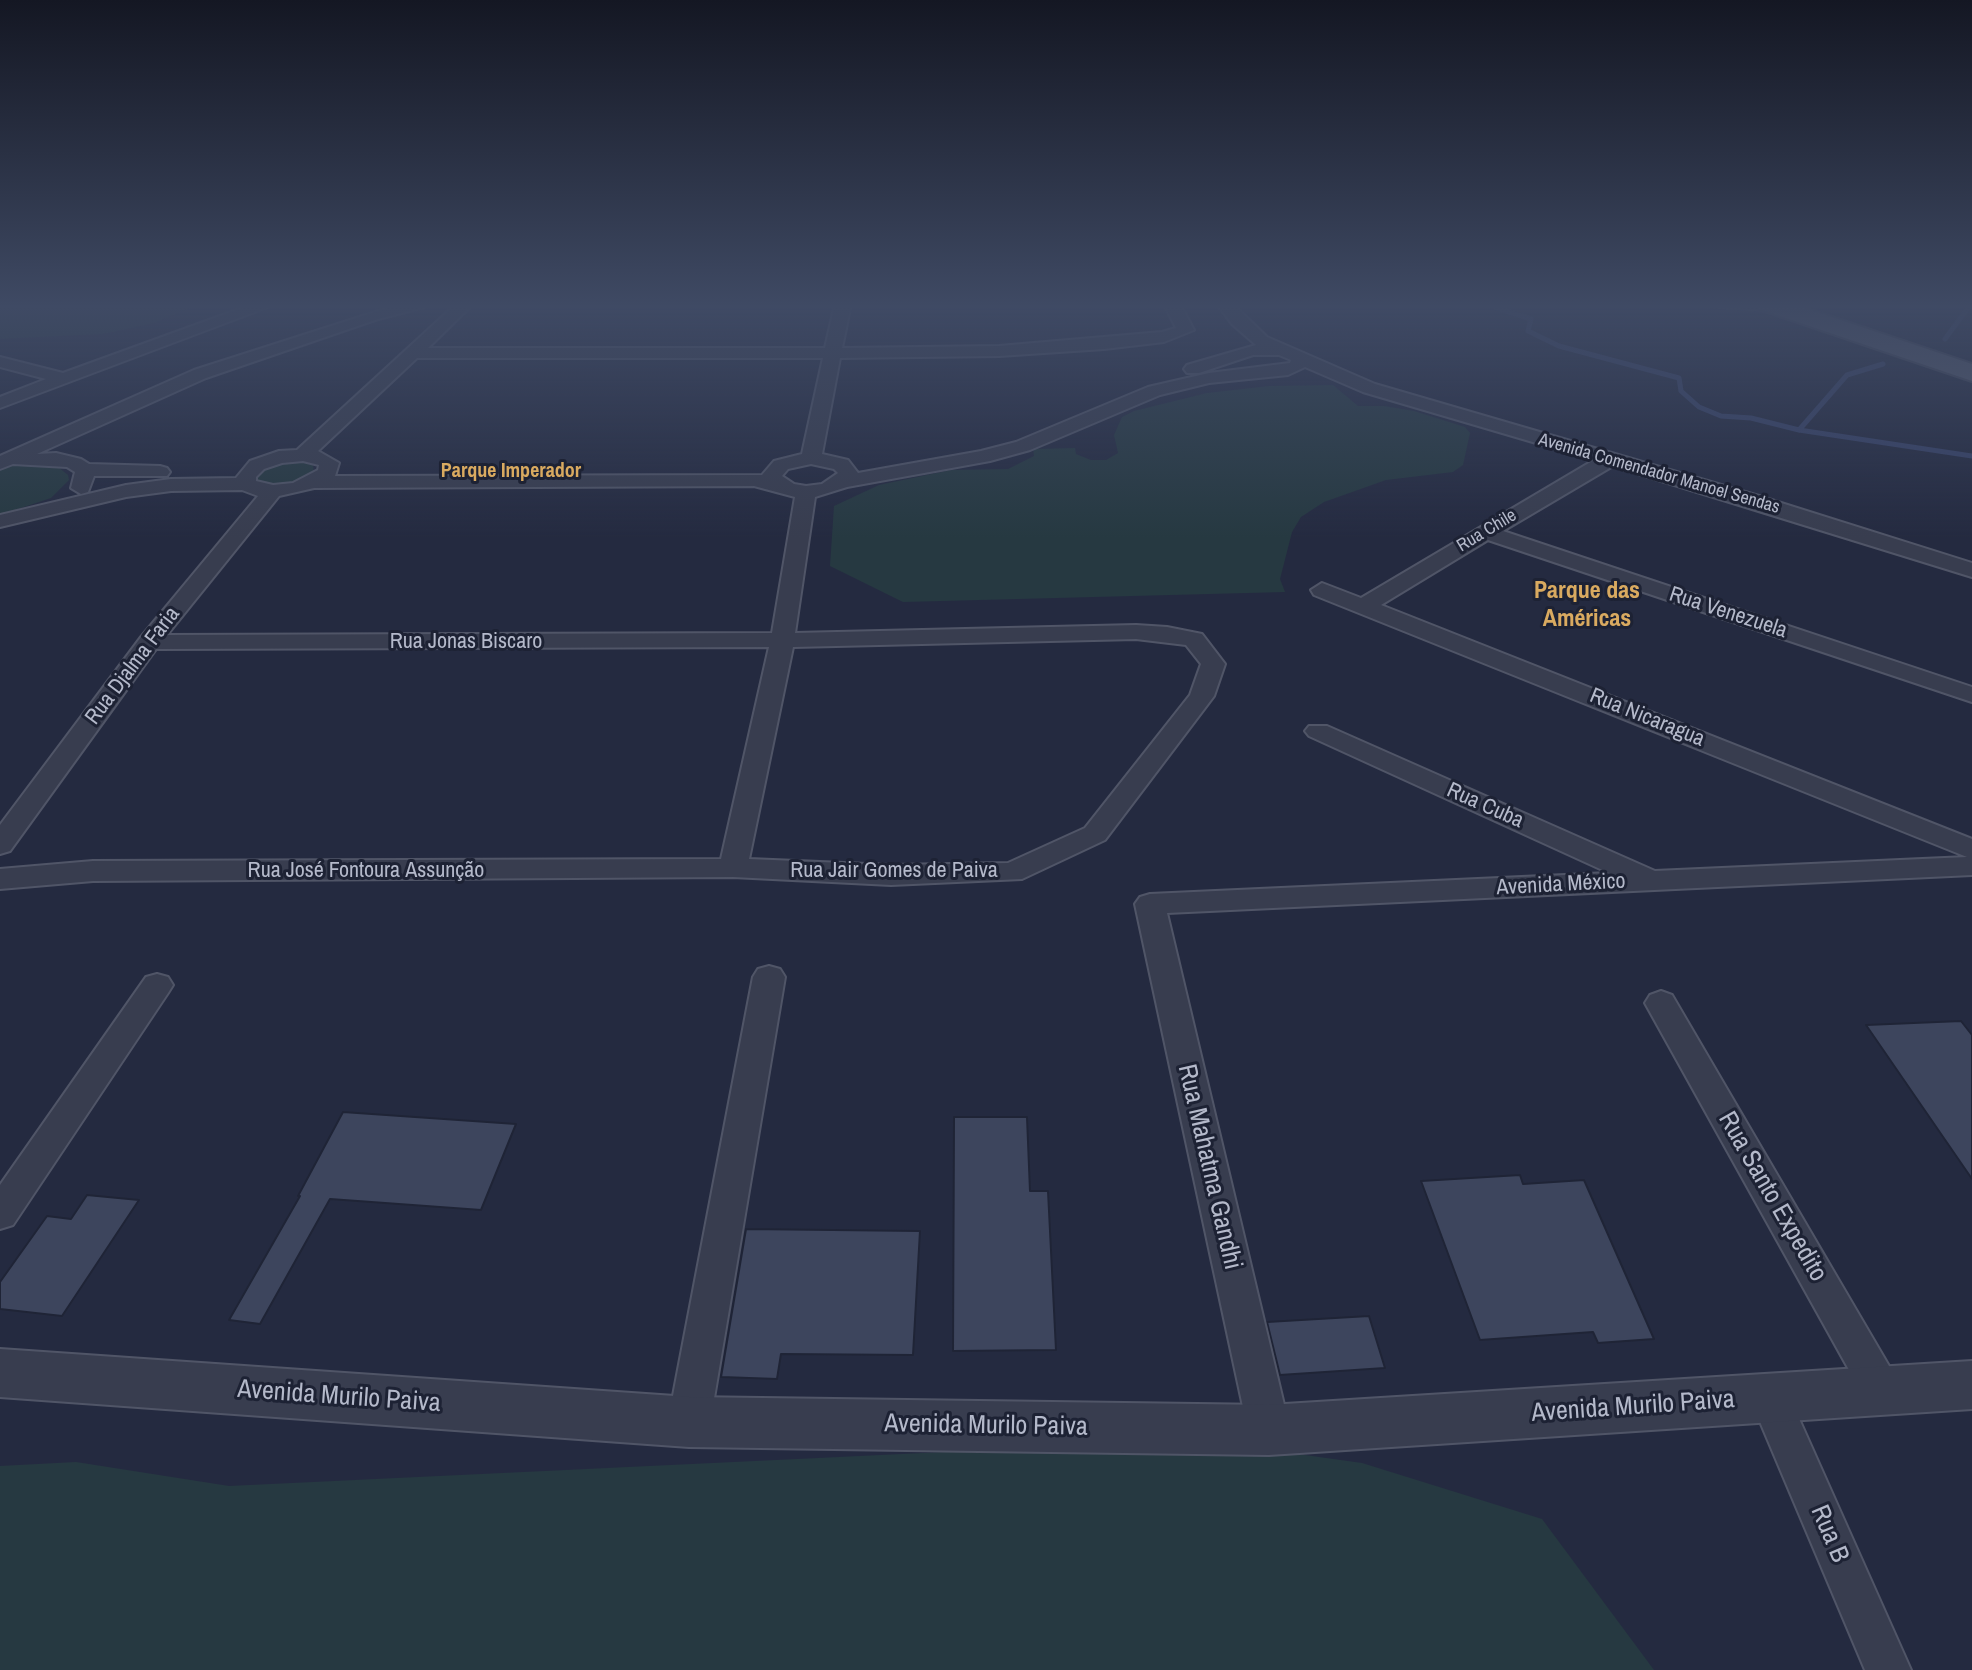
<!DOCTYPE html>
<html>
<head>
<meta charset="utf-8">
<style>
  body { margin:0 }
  canvas { display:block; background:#242a40 }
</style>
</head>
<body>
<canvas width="1972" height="1670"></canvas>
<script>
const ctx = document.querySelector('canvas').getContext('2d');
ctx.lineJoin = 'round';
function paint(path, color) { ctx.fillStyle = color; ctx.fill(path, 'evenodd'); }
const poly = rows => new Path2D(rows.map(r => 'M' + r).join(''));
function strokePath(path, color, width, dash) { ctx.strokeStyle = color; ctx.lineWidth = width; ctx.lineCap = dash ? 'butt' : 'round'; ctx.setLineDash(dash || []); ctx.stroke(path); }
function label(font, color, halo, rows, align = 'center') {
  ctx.font = font + ' "Archivo Narrow",sans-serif'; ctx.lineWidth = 6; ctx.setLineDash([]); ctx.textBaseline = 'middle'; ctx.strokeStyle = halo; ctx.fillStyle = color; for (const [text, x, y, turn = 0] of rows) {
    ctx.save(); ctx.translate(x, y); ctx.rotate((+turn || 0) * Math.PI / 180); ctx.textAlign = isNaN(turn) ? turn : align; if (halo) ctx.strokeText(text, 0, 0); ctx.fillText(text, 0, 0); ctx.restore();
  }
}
paint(poly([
  [0,304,199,304,155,323,102,334,0,339],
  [1333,385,1358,406,1384,406,1414,411,1465,427,1470,433,1463,465,1453,472,1386,480,1324,502,1301,517,1292,532,1280,579,1285,592,903,602,830,566,834,506,879,485,951,470,1008,469,1034,456,1033,449,1075,448,1076,454,1091,460,1106,460,1118,453,1114,435,1122,417,1134,411,1207,393,1269,386],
  [302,461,313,465,314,473,295,483,276,486,257,481,255,477,261,470,276,463],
  [24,464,58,467,68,475,69,480,51,498,0,515,0,467],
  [1197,1440,1362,1463,1542,1519,1654,1670,0,1670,0,1466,76,1462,229,1486]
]), '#263941');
strokePath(poly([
  [1485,304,1531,319,1528,331,1559,346,1679,378,1681,391,1699,407,1721,416,1751,418,1799,430,1972,456],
  [1945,339,1971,304],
  [1799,430,1847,375,1883,364]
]), '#374267', 5);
const building = poly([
  [1961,1021,1972,1035,1972,1179,1866,1025,1961,1021],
  [343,1112,516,1124,481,1210,330,1199,260,1324,229,1320,300,1196,298,1196,343,1112],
  [954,1117,1027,1117,1030,1191,1048,1191,1056,1350,953,1351,954,1117],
  [1520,1175,1523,1184,1584,1180,1654,1339,1598,1343,1593,1332,1480,1340,1421,1181,1520,1175],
  [87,1195,139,1200,62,1316,0,1309,0,1282,47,1216,71,1219,87,1195],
  [746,1229,920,1231,913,1355,781,1354,777,1379,721,1377,746,1229],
  [1369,1316,1385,1368,1280,1375,1267,1322,1369,1316]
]);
paint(building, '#3d455d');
strokePath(building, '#1f2436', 2);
const service = poly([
  [1702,304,1740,304,1778,307,1782,309,1778,311,1706,306,1702,304]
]);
const minor = poly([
  [253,304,276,304,0,408,0,397,46,379,0,367,0,357,63,373,253,304],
  [400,304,427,304,425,307,378,319,206,378,37,454,56,453,81,459,89,464,160,466,167,468,170,472,167,476,94,476,88,492,81,494,71,488,75,472,67,467,13,464,0,469,0,456,194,370,400,304],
  [456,304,473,304,428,348,825,348,835,304,851,304,842,348,999,346,1162,332,1176,328,1164,304,1180,304,1194,330,1164,342,1104,349,999,356,840,358,822,454,848,460,858,473,981,451,1016,442,1148,387,1209,373,1290,363,1291,360,1279,355,1253,355,1199,373,1187,373,1184,369,1187,365,1256,345,1232,324,1217,304,1233,304,1267,337,1375,384,1759,496,1972,563,1972,577,1613,466,1503,531,1972,687,1972,702,1488,540,1381,605,1972,839,1972,875,1167,913,1290,1430,1284,1444,1269,1450,1254,1444,1248,1430,1135,904,1140,897,1150,894,1609,873,1309,736,1305,731,1309,726,1327,726,1655,871,1967,857,1314,595,1311,590,1322,583,1361,598,1594,460,1363,392,1305,367,1288,375,1209,383,1160,395,1030,450,990,461,847,487,815,497,795,633,1136,625,1167,627,1202,634,1225,664,1214,696,1105,840,1022,879,891,885,733,877,93,881,0,889,0,869,93,861,721,859,769,647,156,649,10,851,0,854,0,825,141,637,258,496,242,490,171,491,126,497,0,527,0,515,126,485,171,479,236,478,250,461,279,451,297,450,456,304],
  [417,358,823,358,802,454,774,461,762,475,335,476,339,463,318,451,417,358],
  [303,461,319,465,318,470,293,483,273,485,256,481,256,477,264,469,282,463,303,461],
  [811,464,834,469,838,473,822,484,806,486,794,484,782,476,788,469,811,464],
  [754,486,795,497,772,633,167,635,279,496,314,488,754,486],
  [1136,639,1186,645,1201,664,1190,695,1085,828,1008,863,891,865,749,859,793,647,1136,639],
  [769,966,780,969,785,977,710,1422,704,1436,689,1441,674,1436,668,1422,753,977,758,969,769,966],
  [157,974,168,977,173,985,168,993,13,1225,0,1229,0,1185,146,977,157,974],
  [1661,991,1672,995,1896,1378,1902,1391,1896,1404,1882,1410,1868,1404,1645,1003,1650,995,1661,991],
  [1770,1379,1784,1385,1911,1670,1865,1670,1750,1398,1756,1385,1770,1379]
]);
const tertiary = poly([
  [0,1349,689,1397,1269,1405,1972,1361,1972,1409,1269,1455,689,1447,0,1397,0,1349]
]);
const primary = poly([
  [1755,304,1793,304,1972,364,1972,381,1759,309,1755,304]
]);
strokePath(service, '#505567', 4);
strokePath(minor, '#505567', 4);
strokePath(tertiary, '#505567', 4);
strokePath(primary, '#414658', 4);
paint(service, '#383d4f');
paint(minor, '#383d4f');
paint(tertiary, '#383d4f');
paint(primary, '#565c6f');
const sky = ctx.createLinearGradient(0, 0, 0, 538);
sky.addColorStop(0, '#141723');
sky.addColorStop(0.57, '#3f4a64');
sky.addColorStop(1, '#3f4a6400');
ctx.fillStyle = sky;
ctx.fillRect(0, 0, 1972, 538);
label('18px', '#b4b9ca', '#1d2234', [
  ["Avenida Comendador Manoel Sendas",1659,474,16],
  ["Rua Chile",1487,531,-31]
]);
label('bold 20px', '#d9aa60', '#1d2234', [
  ["Parque Imperador",511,472]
]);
label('22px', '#b4b9ca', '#1d2234', [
  ["Rua Venezuela",1728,613,18],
  ["Rua Jonas Biscaro",466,642],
  ["Rua Djalma Faria",133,666,-53],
  ["Rua Nicaragua",1647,718,22],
  ["Rua Cuba",1485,806,24],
  ["Rua José Fontoura Assunção",366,871],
  ["Rua Jair Gomes de Paiva",894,871],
  ["Avenida México",1561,885,-3]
]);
label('bold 24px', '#d9aa60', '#1d2234', [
  ["Parque das",1587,592],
  ["Américas",1587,620]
]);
label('26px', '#b4b9ca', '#1d2234', [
  ["Rua Mahatma Gandhi",1209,1167,77],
  ["Rua Santo Expedito",1772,1197,60],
  ["Avenida Murilo Paiva",339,1397,4],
  ["Avenida Murilo Paiva",1633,1407,-4],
  ["Avenida Murilo Paiva",986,1426,1],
  ["Rua B",1829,1534,67]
]);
</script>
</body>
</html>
